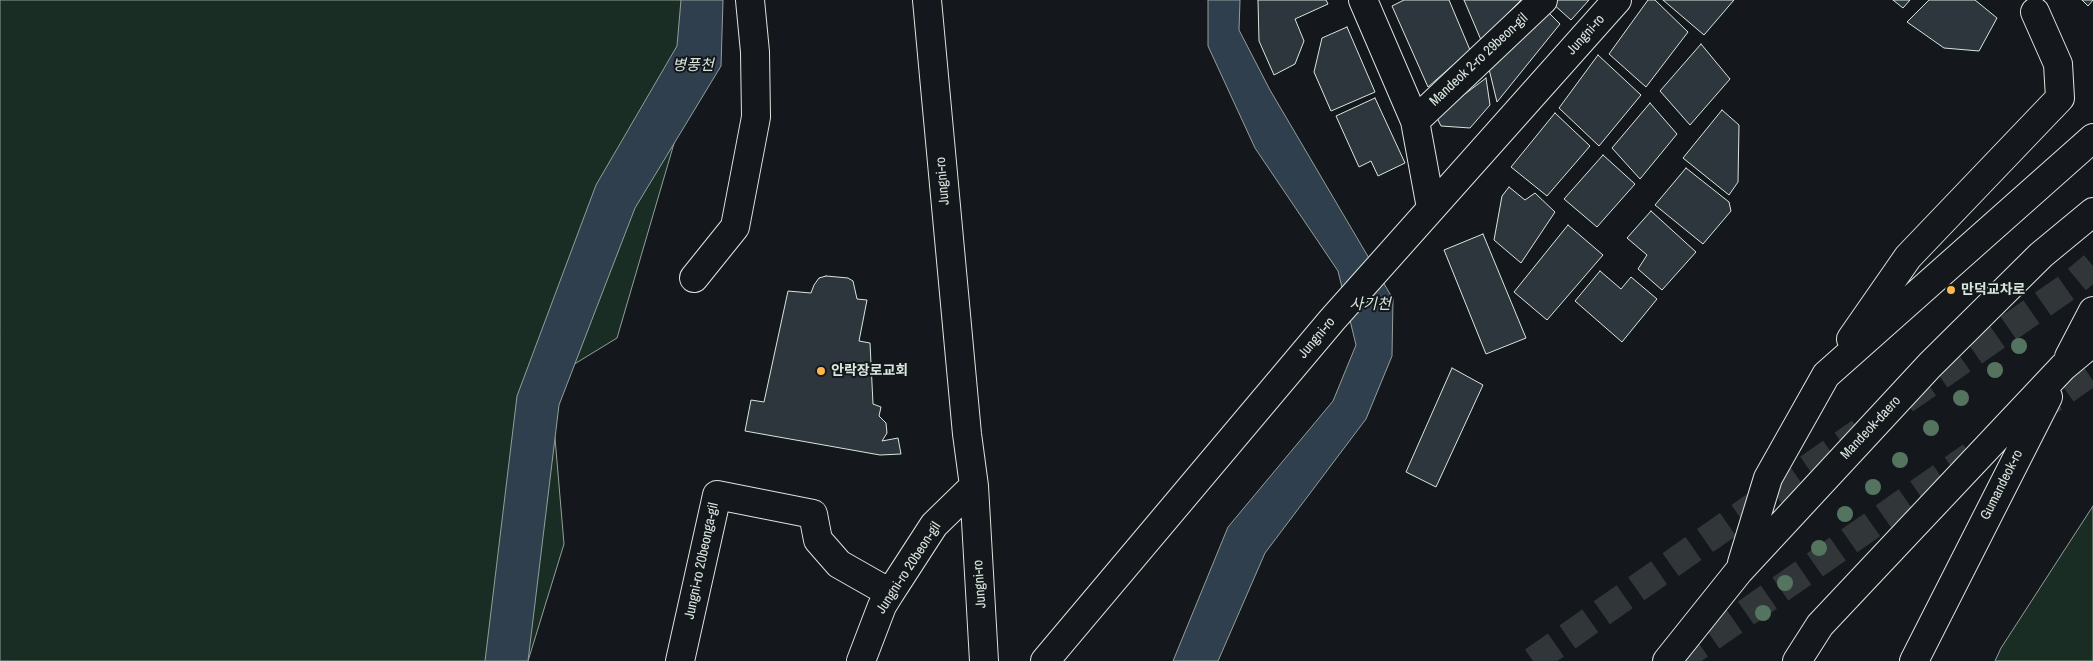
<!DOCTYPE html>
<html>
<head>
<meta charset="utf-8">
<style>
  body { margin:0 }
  canvas { display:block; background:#14181c }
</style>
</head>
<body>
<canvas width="2093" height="661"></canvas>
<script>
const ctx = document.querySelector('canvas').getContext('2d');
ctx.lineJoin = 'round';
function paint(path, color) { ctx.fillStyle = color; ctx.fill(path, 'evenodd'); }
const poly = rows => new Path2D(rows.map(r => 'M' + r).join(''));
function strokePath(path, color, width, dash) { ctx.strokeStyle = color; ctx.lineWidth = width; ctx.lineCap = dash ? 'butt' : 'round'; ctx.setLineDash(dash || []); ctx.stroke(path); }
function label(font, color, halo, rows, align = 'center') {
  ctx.font = font + ' "Archivo Narrow","Noto Sans KR",sans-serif'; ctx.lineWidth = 4; ctx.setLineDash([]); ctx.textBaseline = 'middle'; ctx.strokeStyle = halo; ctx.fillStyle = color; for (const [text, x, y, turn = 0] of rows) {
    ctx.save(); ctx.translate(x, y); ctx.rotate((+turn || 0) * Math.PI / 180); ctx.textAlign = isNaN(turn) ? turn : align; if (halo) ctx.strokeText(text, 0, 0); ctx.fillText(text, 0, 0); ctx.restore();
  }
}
const green = poly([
  [0,0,700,0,709,24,617,338,550,379,564,544,528,661,0,661,0,0],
  [2093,506,2093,661,1995,661,2001,648,2093,506]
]);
paint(green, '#1a2d24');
strokePath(green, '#939e99', 1);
const water = poly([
  [681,0,723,0,721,66,635,208,559,405,528,661,485,661,517,396,596,185,677,46,681,0],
  [1208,0,1240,0,1239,30,1270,90,1393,299,1392,356,1366,419,1265,553,1218,661,1173,661,1228,527,1333,401,1356,345,1338,271,1255,148,1208,46,1208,0]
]);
paint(water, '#2f3f4d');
strokePath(water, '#939e99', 1);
const building = poly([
  [1258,0,1326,0,1328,4,1295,19,1304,41,1295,64,1274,75,1259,41,1258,0],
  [1404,0,1449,0,1470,50,1428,87,1392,6,1404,0],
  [1464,0,1521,0,1481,40,1464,0],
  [1555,0,1589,0,1571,20,1552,3,1555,0],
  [1648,0,1655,0,1688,32,1646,87,1609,54,1648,0],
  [1663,0,1734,0,1704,35,1663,0],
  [1893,0,1910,0,1903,8,1893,0],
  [1929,0,1975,0,1997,18,1979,51,1944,48,1907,22,1929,0],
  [2082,0,2093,0,2088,6,2082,0],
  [1549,13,1560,24,1497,102,1489,69,1549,13],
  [1347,27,1375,92,1331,111,1314,72,1322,38,1347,27],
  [1701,44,1730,79,1690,125,1660,91,1701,44],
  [1598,55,1641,95,1599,146,1559,108,1598,55],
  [1486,78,1490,105,1470,128,1441,126,1436,116,1486,78],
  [1375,98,1405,163,1378,176,1371,161,1359,167,1336,116,1375,98],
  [1650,103,1677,134,1640,179,1612,148,1650,103],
  [1722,110,1739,125,1738,182,1729,195,1683,158,1722,110],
  [1555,113,1590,146,1547,196,1511,167,1555,113],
  [1603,155,1635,184,1597,227,1564,199,1603,155],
  [1686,168,1729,202,1731,211,1703,244,1655,205,1686,168],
  [1509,187,1525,200,1535,193,1555,212,1521,263,1494,240,1502,196,1509,187],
  [1651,211,1696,252,1662,290,1638,269,1647,255,1627,238,1651,211],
  [1568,225,1603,255,1547,320,1514,292,1568,225],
  [1483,234,1526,338,1486,354,1444,250,1483,234],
  [1600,271,1621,289,1631,277,1657,299,1622,342,1575,301,1600,271],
  [826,276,848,278,853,281,857,299,867,300,859,341,870,343,873,404,881,407,879,416,886,423,887,433,882,441,898,438,901,454,880,455,745,431,751,400,764,402,788,291,811,293,814,285,819,278,826,276],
  [1452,368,1483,385,1436,487,1406,472,1452,368]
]);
paint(building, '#2c363c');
strokePath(building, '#d8e6dc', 1);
strokePath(poly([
  [1905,400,2069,286,2093,266],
  [2031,414,2093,371],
  [1533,661,1860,432],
  [1677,661,1971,456]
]), '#313739', 28, [28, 14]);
const minor = poly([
  [927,0,967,434,974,486,984,661],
  [1363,0,1415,121,1431,208],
  [1415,121,1543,0],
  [694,278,735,227,756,117,755,52,750,0],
  [680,661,717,495,813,514,818,540,839,564,890,593],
  [861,661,882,606,890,593,934,525,974,486],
  [1045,661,1332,320,1617,0]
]);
const major = poly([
  [1851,339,1908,257,2060,98,2058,64,2035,12],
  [2069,357,2093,311],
  [1742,563,1768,478,1826,375,2093,138],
  [1667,661,1739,571,1930,365,2041,255,2093,212],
  [1797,661,1820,625,2063,367,2093,342],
  [1914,661,2048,397]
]);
strokePath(minor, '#d8e6dc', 30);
strokePath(major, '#d8e6dc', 30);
strokePath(minor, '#14181c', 28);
strokePath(major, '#14181c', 28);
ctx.fillStyle = '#55745f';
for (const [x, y] of [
  [2019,346],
  [1995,370],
  [1961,398],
  [1931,428],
  [1900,460],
  [1873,487],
  [1845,514],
  [1819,548],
  [1785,583],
  [1763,613]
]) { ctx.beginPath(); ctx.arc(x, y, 8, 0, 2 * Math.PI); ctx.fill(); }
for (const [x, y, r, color] of [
  [1951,290,5,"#ffb74d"],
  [821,371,5,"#ffb74d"]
]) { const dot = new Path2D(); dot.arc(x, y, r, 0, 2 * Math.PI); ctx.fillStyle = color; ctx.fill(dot); strokePath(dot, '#14181c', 2); }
label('14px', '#d8e6dc', '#14181c', [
  ["Jungni-ro",1586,35,-48],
  ["Mandeok 2-ro 29beon-gil",1479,60,-43],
  ["Jungni-ro",943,181,-95],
  ["Jungni-ro",1317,338,-50],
  ["Mandeok-daero",1871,428,-47],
  ["Gumandeok-ro",2002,485,-63],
  ["Jungni-ro 20beonga-gil",702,561,-78],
  ["Jungni-ro 20beon-gil",909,568,-57],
  ["Jungni-ro",980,584,-94]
]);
label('bold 14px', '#d8e6dc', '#14181c', [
  ["만덕교차로",1961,290],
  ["안락장로교회",831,371]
], 'left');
label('italic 15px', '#d8e6dc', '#14181c', [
  ["병풍천",693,66],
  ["사기천",1370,305]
]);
</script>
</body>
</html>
